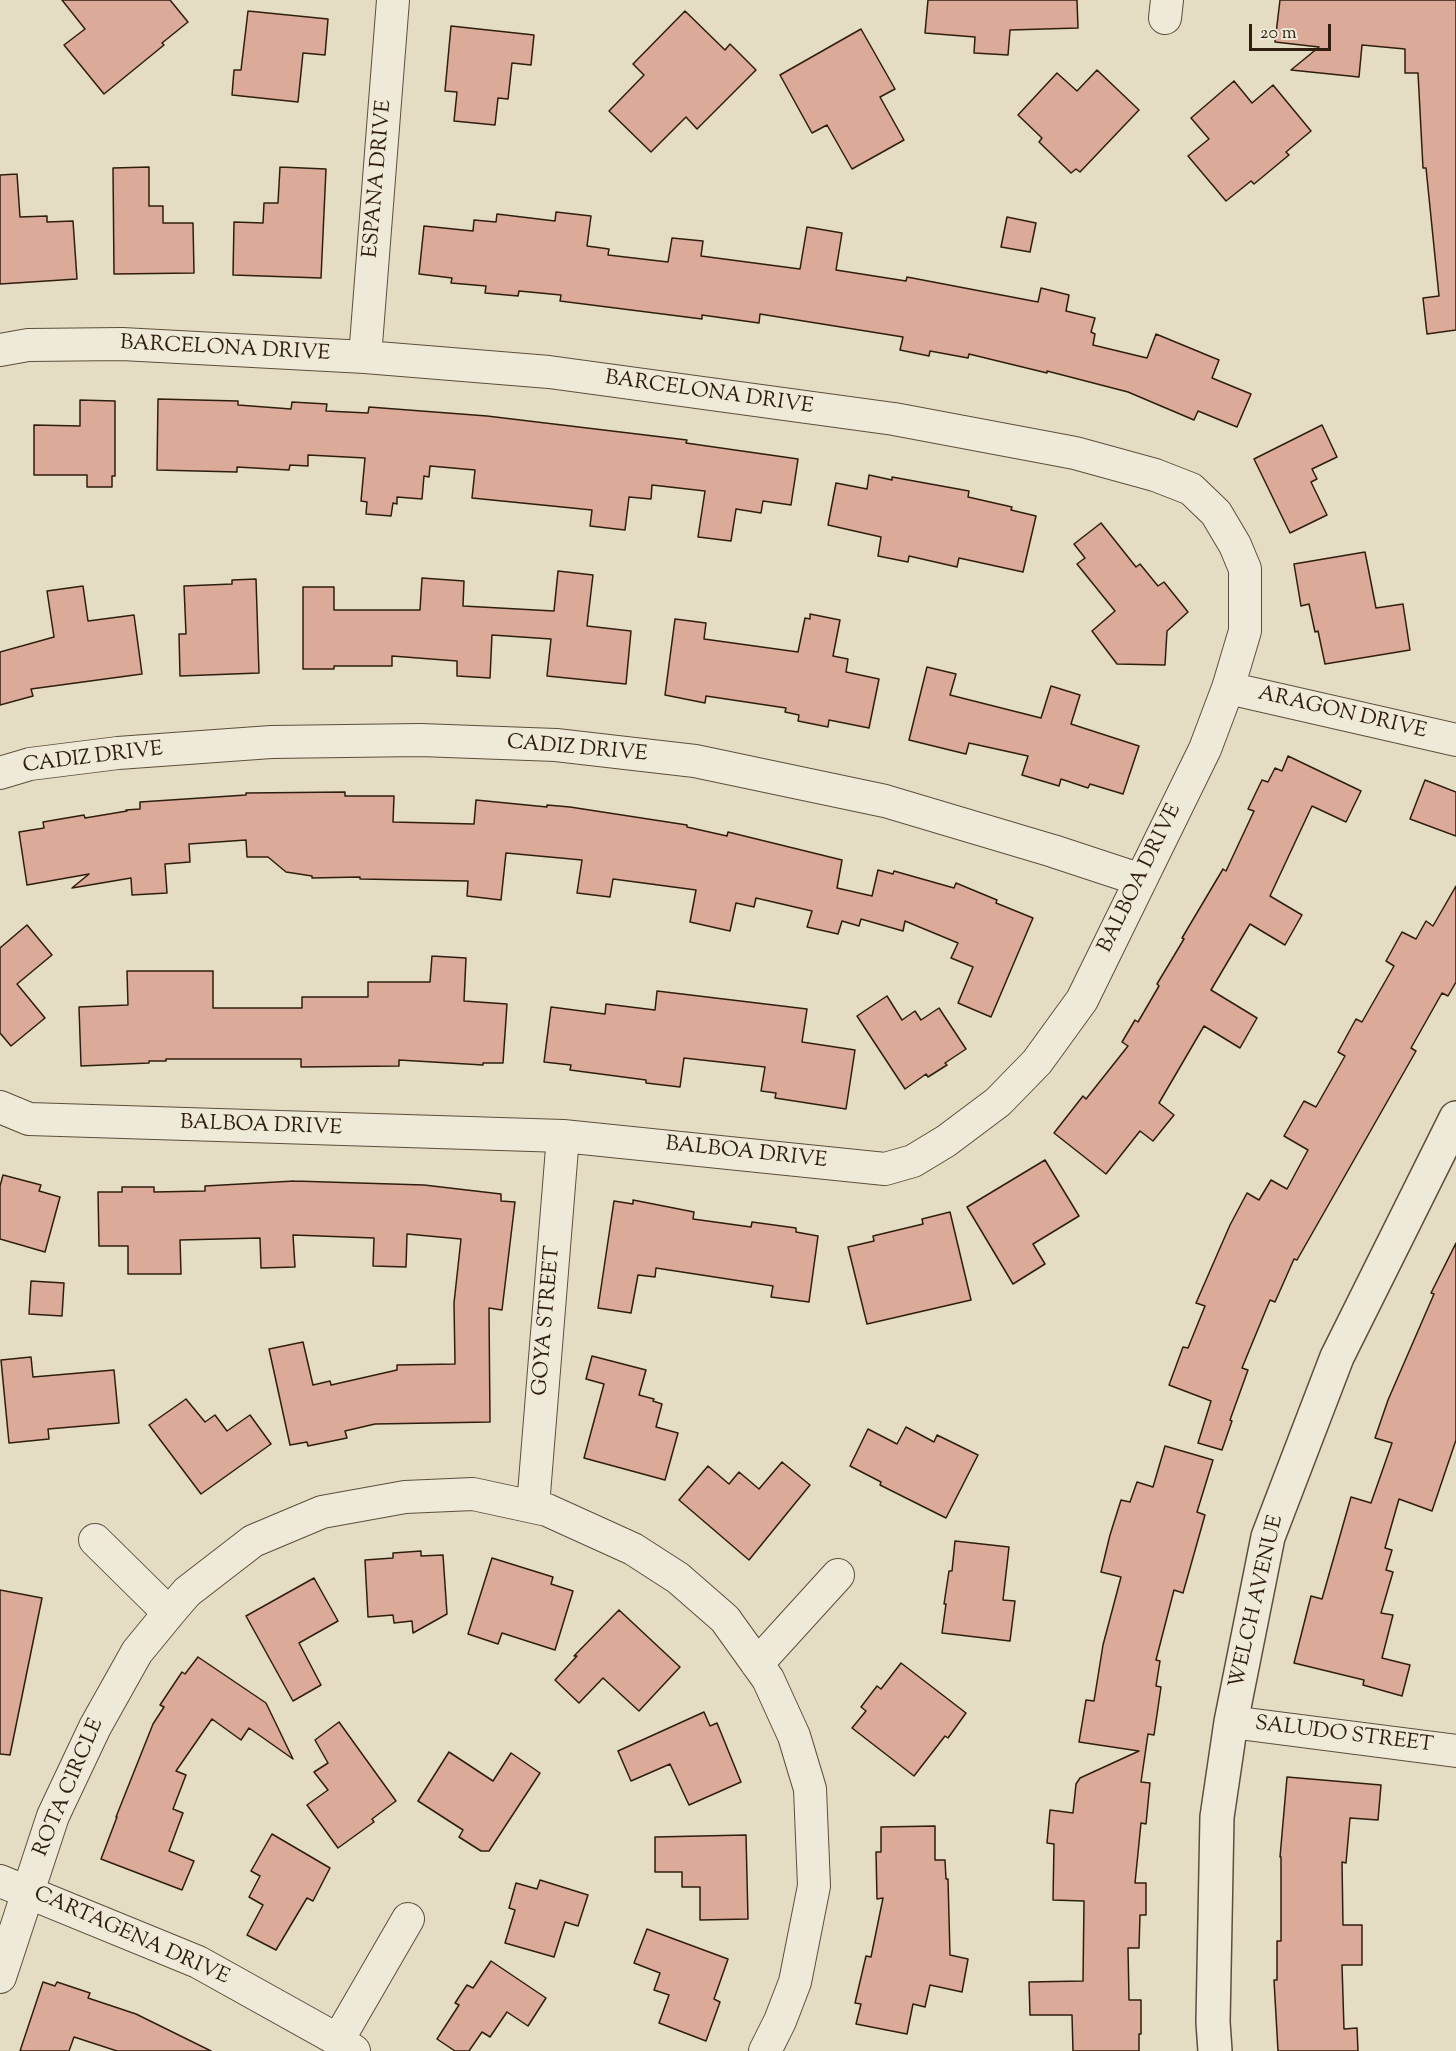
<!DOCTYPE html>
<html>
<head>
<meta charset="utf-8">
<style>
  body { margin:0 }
  #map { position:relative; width:1456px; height:2051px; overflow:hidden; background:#e5ddc3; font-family:"Sorts Mill Goudy",serif }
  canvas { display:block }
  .scale { position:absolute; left:1249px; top:24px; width:82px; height:27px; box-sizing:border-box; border:3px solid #2f1e0e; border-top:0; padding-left:8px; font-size:18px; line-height:21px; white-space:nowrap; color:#2f1e0e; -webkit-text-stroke:4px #eee9d8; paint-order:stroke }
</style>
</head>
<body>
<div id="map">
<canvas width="1456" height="2051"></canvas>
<div class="scale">20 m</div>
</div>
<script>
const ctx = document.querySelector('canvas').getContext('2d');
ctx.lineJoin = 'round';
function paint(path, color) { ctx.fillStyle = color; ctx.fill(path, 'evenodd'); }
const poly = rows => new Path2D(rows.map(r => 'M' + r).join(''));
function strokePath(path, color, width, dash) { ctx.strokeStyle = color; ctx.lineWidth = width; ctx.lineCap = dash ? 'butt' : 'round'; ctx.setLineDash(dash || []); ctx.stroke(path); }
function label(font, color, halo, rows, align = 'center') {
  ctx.font = font + ' "Sorts Mill Goudy",serif'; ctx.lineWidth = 5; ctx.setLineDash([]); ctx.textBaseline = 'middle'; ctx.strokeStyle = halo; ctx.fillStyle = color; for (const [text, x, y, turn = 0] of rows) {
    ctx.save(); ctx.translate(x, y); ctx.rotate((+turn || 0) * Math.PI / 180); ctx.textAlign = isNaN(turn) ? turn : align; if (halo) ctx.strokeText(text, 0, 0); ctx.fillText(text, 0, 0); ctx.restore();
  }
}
const building = poly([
  [62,0,170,0,188,22,162,43,164,45,104,94,64,45,85,29,62,0],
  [928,0,1077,0,1078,28,1010,30,1008,55,974,53,975,37,925,33,928,0],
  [1280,0,1456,0,1456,330,1427,334,1423,298,1439,296,1426,168,1423,168,1418,73,1405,73,1405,49,1362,45,1359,77,1291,70,1319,47,1275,42,1280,0],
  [248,11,328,19,325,55,303,53,298,102,232,95,234,70,241,70,248,11],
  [685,11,725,50,730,44,756,70,697,129,686,117,651,152,609,111,644,75,633,64,685,11],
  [451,26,534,35,531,65,512,63,508,99,498,98,495,125,454,121,457,92,445,91,451,26],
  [861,29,895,89,880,97,904,140,852,169,827,125,812,133,780,75,861,29],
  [1097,70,1139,110,1080,172,1076,169,1071,173,1039,142,1042,138,1018,115,1057,73,1077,91,1097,70],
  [1234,81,1252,103,1273,85,1311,131,1286,152,1289,155,1254,184,1251,181,1226,201,1188,156,1209,139,1191,118,1234,81],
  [149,167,149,206,163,206,163,223,193,223,194,273,114,274,113,168,149,167],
  [280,167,326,169,321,278,233,275,234,222,263,223,264,203,278,203,280,167],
  [17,174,20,217,47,216,47,222,73,221,77,279,0,284,0,175,17,174],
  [556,212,591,216,587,246,609,249,608,255,668,262,672,238,703,241,701,256,800,269,807,227,842,233,836,270,906,281,907,277,1038,302,1041,288,1069,295,1066,311,1095,318,1091,332,1095,334,1093,345,1147,358,1156,334,1219,360,1212,378,1251,394,1237,427,1198,411,1194,420,1128,392,1047,371,1047,373,969,354,968,358,930,351,929,356,900,350,903,337,760,314,759,323,702,315,702,319,560,301,561,295,519,291,518,296,485,293,486,286,451,283,452,278,419,274,424,226,473,231,474,220,496,222,497,214,555,221,556,212],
  [1007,217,1036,223,1030,252,1001,247,1007,217],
  [158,399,238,401,238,405,291,409,292,402,327,404,326,411,368,413,369,407,487,416,687,440,686,443,798,459,791,505,763,501,761,513,736,509,731,541,698,537,705,491,652,485,651,499,629,497,625,530,590,526,592,510,472,498,475,470,430,466,429,477,424,476,422,499,397,497,397,504,393,503,391,516,366,514,367,502,361,501,365,458,308,455,308,466,290,465,289,470,237,467,237,472,157,470,158,399],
  [80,400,115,401,115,476,112,476,112,487,87,487,87,475,34,475,34,425,80,426,80,400],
  [1322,425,1337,457,1312,469,1317,479,1311,482,1327,515,1290,533,1254,459,1322,425],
  [869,475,892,480,892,477,969,491,968,497,1012,507,1011,510,1036,516,1023,572,959,558,957,567,909,556,908,562,878,556,881,537,828,525,836,483,867,489,869,475],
  [1101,523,1136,567,1140,564,1158,586,1164,582,1188,612,1167,631,1165,665,1117,664,1092,631,1115,611,1077,564,1085,558,1074,544,1101,523],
  [1365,552,1376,608,1403,604,1410,650,1325,664,1318,631,1315,632,1309,604,1301,606,1294,564,1365,552],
  [558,571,593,575,587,626,631,631,626,684,547,676,551,639,492,635,490,678,457,676,457,661,392,656,392,666,334,666,334,669,303,669,303,587,334,587,334,610,420,610,422,578,464,581,463,606,554,611,558,571],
  [256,579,259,673,180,676,179,634,186,634,184,586,232,584,232,580,256,579],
  [83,586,88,621,134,615,142,674,31,689,33,696,0,705,0,652,54,637,47,591,83,586],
  [810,614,840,620,833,656,848,659,846,672,879,679,869,728,829,720,828,727,798,721,799,715,785,712,786,708,706,696,705,703,665,695,675,619,706,623,704,639,798,652,805,618,810,619,810,614],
  [927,667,956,674,950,695,1041,718,1051,686,1080,695,1071,724,1139,746,1123,794,1090,784,1088,788,1061,779,1059,786,1022,775,1028,756,969,743,966,754,909,740,927,667],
  [1288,756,1361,791,1346,822,1312,806,1270,896,1302,915,1285,945,1250,924,1211,990,1257,1018,1240,1048,1204,1026,1159,1103,1174,1115,1153,1141,1140,1131,1106,1174,1054,1133,1083,1096,1086,1099,1128,1046,1122,1042,1135,1020,1138,1022,1159,986,1157,984,1184,939,1182,938,1223,869,1226,871,1254,811,1248,809,1262,780,1268,782,1275,768,1282,771,1288,756],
  [1425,780,1456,792,1456,836,1410,819,1425,780],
  [345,792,345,796,394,796,393,822,474,824,476,800,547,807,547,805,570,807,687,825,687,827,727,836,728,832,842,860,837,888,872,896,878,870,893,874,894,871,954,888,956,883,997,900,996,903,1033,918,991,1017,958,1003,973,967,951,958,958,943,905,921,903,931,861,919,859,926,842,921,838,934,807,927,812,911,756,898,754,907,736,903,730,931,690,922,696,890,613,879,610,897,577,893,582,860,506,853,501,900,467,896,468,881,360,879,360,877,312,878,312,876,286,872,268,857,247,857,246,840,189,844,190,862,165,864,167,893,132,895,131,878,72,888,89,874,27,885,19,832,44,828,43,822,84,815,85,818,127,811,126,810,140,809,140,802,246,795,246,793,345,792],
  [1456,886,1456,982,1448,996,1442,993,1411,1048,1416,1051,1297,1260,1294,1259,1275,1302,1270,1300,1242,1368,1248,1370,1230,1420,1232,1421,1222,1450,1198,1443,1211,1401,1169,1385,1183,1347,1188,1348,1205,1306,1196,1303,1230,1225,1247,1193,1259,1200,1271,1180,1287,1189,1308,1150,1284,1136,1304,1101,1316,1107,1345,1056,1338,1052,1356,1019,1362,1022,1394,966,1386,961,1402,932,1416,939,1426,921,1433,926,1456,886],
  [27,925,52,955,17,984,45,1018,11,1046,0,1033,0,948,27,925],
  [432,956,466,958,464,1001,507,1004,503,1063,483,1063,483,1065,399,1060,399,1066,301,1067,301,1059,166,1059,166,1061,149,1061,149,1063,81,1066,79,1007,128,1005,127,971,213,971,213,1008,302,1008,302,997,368,997,368,982,430,982,432,956],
  [657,991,807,1009,802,1042,855,1050,846,1109,775,1098,776,1093,761,1091,765,1067,684,1058,680,1087,646,1083,646,1080,570,1070,571,1065,544,1062,551,1007,605,1014,606,1004,655,1010,657,991],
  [887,996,902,1020,915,1011,921,1020,939,1008,966,1049,945,1063,947,1065,928,1077,926,1074,905,1089,857,1016,887,996],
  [1045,1160,1079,1216,1033,1244,1045,1264,1013,1284,967,1207,1045,1160],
  [3,1175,41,1185,39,1191,60,1197,45,1252,0,1239,0,1186,3,1175],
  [294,1181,424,1185,501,1194,501,1201,515,1202,502,1310,489,1308,490,1422,375,1424,345,1431,347,1438,308,1446,307,1442,290,1445,269,1349,303,1342,313,1385,330,1381,331,1385,397,1370,397,1365,455,1364,454,1303,461,1239,407,1234,406,1267,373,1266,374,1238,293,1235,295,1267,261,1268,260,1238,180,1240,181,1274,128,1274,128,1246,99,1246,98,1192,122,1192,122,1187,154,1187,154,1192,205,1191,205,1186,294,1181],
  [633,1200,694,1212,693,1219,751,1227,752,1222,796,1228,796,1232,818,1236,809,1302,771,1297,773,1286,656,1268,655,1277,638,1275,631,1313,598,1308,614,1201,633,1204,633,1200],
  [950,1212,971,1300,867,1324,848,1247,874,1241,873,1236,923,1224,922,1219,950,1212],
  [1456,1243,1456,1440,1432,1511,1399,1499,1385,1548,1392,1550,1386,1570,1393,1572,1381,1613,1393,1615,1382,1658,1410,1665,1402,1696,1363,1685,1364,1680,1294,1663,1311,1596,1322,1599,1351,1497,1371,1503,1392,1443,1375,1438,1388,1400,1434,1294,1431,1293,1456,1243],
  [31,1281,64,1283,62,1316,29,1314,31,1281],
  [592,1356,646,1370,639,1395,654,1399,653,1401,662,1404,656,1427,678,1433,665,1480,584,1458,604,1384,586,1379,592,1356],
  [31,1357,33,1377,114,1370,119,1423,48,1429,49,1439,9,1443,1,1360,31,1357],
  [186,1399,205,1422,215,1415,227,1431,250,1415,271,1444,201,1494,149,1425,186,1399],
  [906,1427,934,1442,937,1435,978,1455,946,1518,880,1485,881,1482,850,1466,868,1429,897,1444,906,1427],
  [1165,1446,1213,1460,1197,1512,1205,1515,1183,1593,1174,1590,1156,1660,1160,1661,1156,1686,1161,1687,1154,1735,1148,1734,1141,1782,1150,1783,1146,1824,1141,1823,1135,1883,1146,1883,1146,1915,1140,1915,1139,1948,1128,1948,1129,2000,1141,2000,1141,2034,1139,2034,1139,2051,1073,2051,1072,2015,1030,2015,1029,1982,1083,1981,1084,1901,1053,1900,1054,1844,1047,1843,1050,1810,1073,1813,1076,1784,1080,1778,1139,1751,1079,1742,1086,1700,1094,1701,1103,1645,1121,1577,1101,1572,1110,1535,1121,1500,1130,1502,1137,1482,1153,1487,1165,1446],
  [782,1462,810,1485,749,1560,679,1500,708,1466,729,1484,739,1472,759,1489,782,1462],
  [955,1541,1009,1547,1003,1600,1015,1601,1010,1641,942,1633,946,1604,944,1604,949,1571,952,1571,955,1541],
  [421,1551,421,1556,443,1555,447,1614,413,1633,412,1621,394,1623,393,1615,368,1617,365,1560,393,1558,393,1553,421,1551],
  [492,1558,553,1577,551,1584,573,1591,555,1650,502,1633,498,1644,468,1634,492,1558],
  [314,1578,338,1621,299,1643,321,1685,293,1701,246,1616,314,1578],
  [0,1590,42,1598,10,1755,0,1754,0,1590],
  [619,1610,680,1667,639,1711,603,1678,579,1703,555,1680,577,1656,574,1656,619,1610],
  [198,1657,266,1703,293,1759,249,1728,241,1740,212,1719,176,1771,186,1775,173,1809,183,1813,169,1851,194,1861,182,1890,101,1859,117,1817,116,1817,153,1724,164,1707,160,1705,182,1672,185,1674,198,1657],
  [901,1663,966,1713,948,1738,945,1736,914,1776,852,1728,866,1711,861,1707,877,1686,881,1689,901,1663],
  [704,1712,710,1726,717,1723,741,1782,689,1805,670,1764,631,1781,618,1751,704,1712],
  [339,1722,396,1801,372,1819,374,1822,338,1848,307,1805,328,1790,314,1772,328,1763,315,1740,339,1722],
  [449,1752,493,1781,511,1753,540,1773,489,1851,481,1851,459,1837,463,1830,418,1801,449,1752],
  [1287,1777,1381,1785,1378,1820,1350,1818,1346,1863,1342,1862,1343,1925,1362,1925,1362,1965,1342,1965,1344,2029,1357,2028,1358,2051,1278,2051,1274,1980,1277,1980,1277,1941,1281,1941,1281,1857,1280,1857,1287,1777],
  [935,1826,935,1860,945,1860,946,1879,948,1879,950,1955,968,1959,962,1992,930,1985,925,2007,913,2004,907,2034,856,2024,861,2004,855,2003,866,1956,871,1957,883,1898,877,1899,876,1852,881,1852,881,1827,935,1826],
  [272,1834,330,1868,313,1901,307,1898,276,1950,247,1935,263,1905,249,1897,260,1876,251,1871,272,1834],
  [746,1835,748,1919,700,1920,700,1887,682,1887,682,1872,655,1872,655,1837,746,1835],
  [540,1880,588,1895,578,1926,565,1922,554,1957,505,1943,515,1910,509,1908,516,1883,537,1889,540,1880],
  [647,1929,728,1959,714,1999,720,2002,706,2041,659,2023,669,1995,654,1990,660,1973,634,1963,647,1929],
  [491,1961,546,1998,528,2026,507,2012,490,2037,482,2032,469,2051,455,2051,437,2039,459,2005,455,2003,467,1985,473,1988,491,1961],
  [43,1982,55,1986,57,1982,90,1993,88,1998,136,2014,211,2051,117,2051,74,2037,69,2051,20,2051,43,1982]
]);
paint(building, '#dbaa98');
strokePath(building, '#2f1e0e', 1.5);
const minor = poly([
  [1165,18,1167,0],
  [0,350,28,345,122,344,365,357,549,372,894,419,1075,453,1155,475,1191,489,1216,513,1235,545,1245,569,1245,631,1228,688,1205,749,1082,1000,1037,1062,998,1102,946,1141,913,1161,885,1169,563,1136,29,1119,0,1107],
  [365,357,393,0],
  [1228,688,1456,740],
  [0,773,30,764,118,753,271,742,420,740,556,745,695,761,885,801,1053,851,1141,880],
  [533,1506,563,1136],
  [169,1613,187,1592,253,1541,322,1512,405,1497,473,1494,547,1510,633,1549,678,1578,725,1619,768,1679,794,1736,810,1789,814,1886,795,1982,780,2021,765,2051],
  [757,1664,838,1575],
  [1231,1722,1456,1751],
  [0,1881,198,1962,338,2040,354,2051],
  [0,1977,53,1816,95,1727,137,1652,169,1613,95,1540],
  [338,2040,408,1919]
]);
const tertiary = poly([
  [1215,2051,1213,2022,1217,1817,1231,1722,1268,1537,1337,1357,1456,1118]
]);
strokePath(minor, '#5c4e3b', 34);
strokePath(tertiary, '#5c4e3b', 36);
strokePath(minor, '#eee9d8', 32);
strokePath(tertiary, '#eee9d8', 33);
label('21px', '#2f1e0e', '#eee9d8', [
  ["ESPANA DRIVE",379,179,-85],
  ["BARCELONA DRIVE",225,350,3],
  ["BARCELONA DRIVE",709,394,8],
  ["ARAGON DRIVE",1342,714,13],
  ["CADIZ DRIVE",577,750,5],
  ["CADIZ DRIVE",93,759,-7],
  ["BALBOA DRIVE",1141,879,-64],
  ["BALBOA DRIVE",261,1127,2],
  ["BALBOA DRIVE",746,1154,6],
  ["GOYA STREET",548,1321,-85],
  ["WELCH AVENUE",1258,1602,-77],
  ["SALUDO STREET",1344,1736,7],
  ["ROTA CIRCLE",70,1788,-67],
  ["CARTAGENA DRIVE",131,1937,24]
]);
</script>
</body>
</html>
